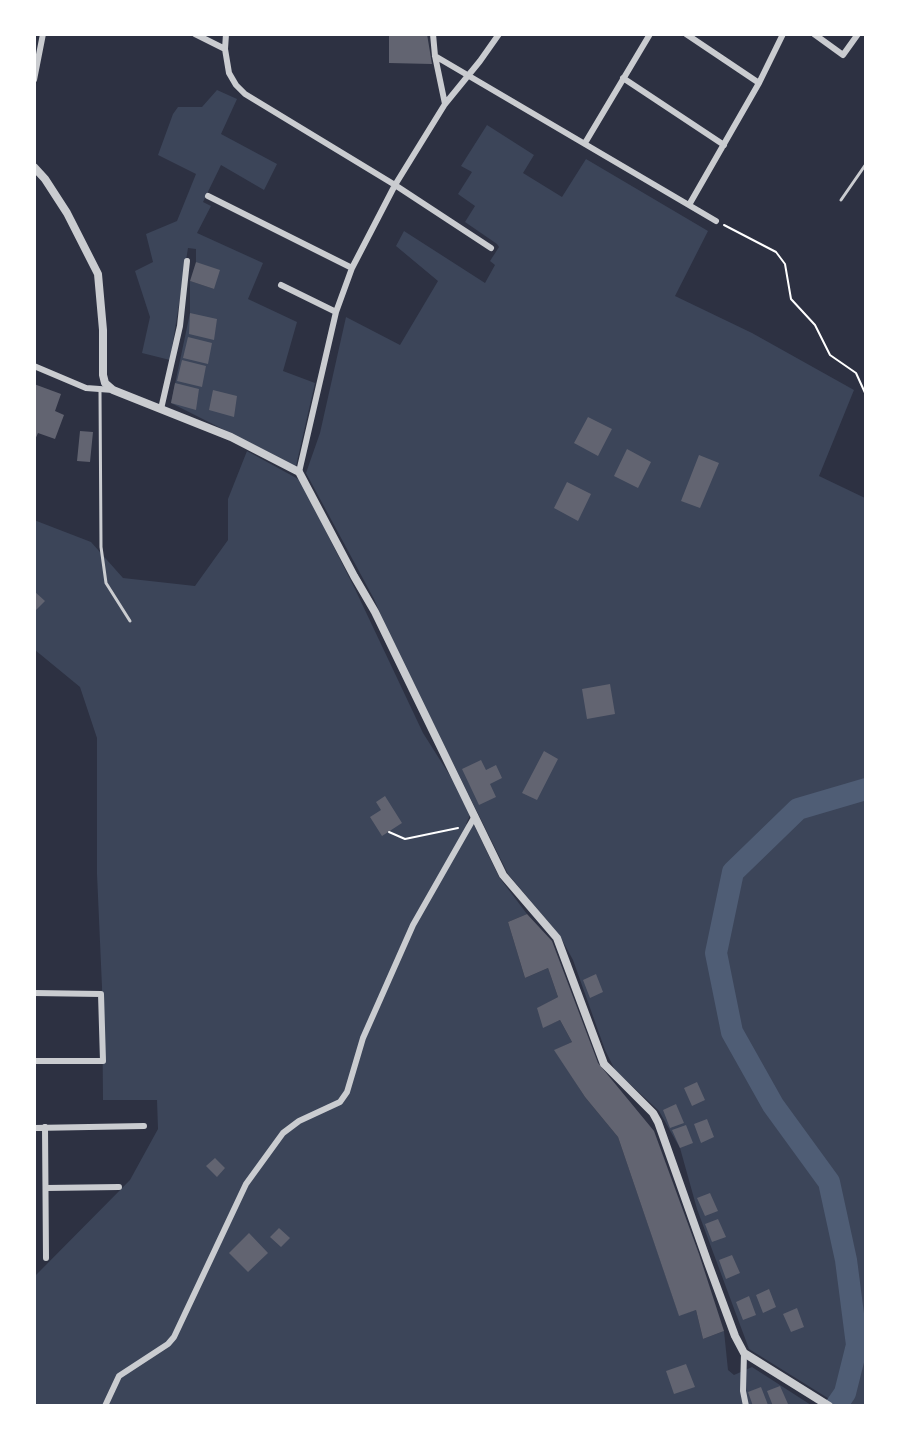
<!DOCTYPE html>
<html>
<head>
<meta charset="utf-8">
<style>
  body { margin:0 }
  #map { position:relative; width:900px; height:1440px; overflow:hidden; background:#2d3142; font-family:Spectral,serif }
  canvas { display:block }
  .frame { position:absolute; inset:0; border:36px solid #fff; pointer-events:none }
</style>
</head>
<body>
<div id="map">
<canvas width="900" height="1440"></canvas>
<div class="frame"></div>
</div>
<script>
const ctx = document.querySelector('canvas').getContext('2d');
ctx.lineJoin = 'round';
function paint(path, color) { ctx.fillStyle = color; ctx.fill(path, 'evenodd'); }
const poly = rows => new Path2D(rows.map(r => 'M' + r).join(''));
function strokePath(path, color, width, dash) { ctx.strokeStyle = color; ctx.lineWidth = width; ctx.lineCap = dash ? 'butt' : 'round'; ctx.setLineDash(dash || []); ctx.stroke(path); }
paint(poly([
  [217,90,237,99,221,134,277,164,264,190,221,165,203,202,211,206,197,233,263,263,248,299,297,322,283,371,315,383,296,466,171,403,190,313,190,281,214,289,196,262,196,249,188,248,170,360,142,353,150,317,135,271,153,262,146,234,177,221,196,174,158,155,173,114,178,107,202,107],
  [487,125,534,155,523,173,562,197,586,159,708,231,675,296,752,333,854,390,819,476,865,498,865,1405,839,1405,749,1349,697,1209,680,1148,659,1111,615,1070,605,1050,573,960,560,936,508,874,391,638,374,599,306,473,320,433,346,317,400,345,438,281,396,246,404,231,485,283,495,265,490,261,499,247,497,244,465,222,475,206,458,194,472,172,461,166],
  [247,451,300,480,355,589,423,733,454,782,470,815,466,824,474,825,499,877,527,914,508,922,525,978,548,968,558,997,538,1008,544,1027,560,1020,572,1042,555,1050,585,1097,618,1137,679,1315,696,1310,703,1339,724,1331,728,1370,734,1375,752,1367,811,1405,35,1405,35,1276,130,1180,158,1129,157,1100,103,1100,102,987,97,874,97,738,80,687,35,650,34,520,91,542,123,578,195,586,228,540,228,499]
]), '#3c4559');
strokePath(poly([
  [836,1406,845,1393,857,1345,846,1260,829,1182,773,1105,732,1032,716,953,733,872,798,809,866,789]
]), '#4f5d75', 22);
paint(poly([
  [389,34,427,34,432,64,389,63],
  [196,262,220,270,214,289,190,281],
  [190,313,217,319,214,340,189,334],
  [188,337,212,343,208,364,183,358],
  [182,360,206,366,202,387,177,381],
  [175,383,199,389,196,410,171,403],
  [34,384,61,394,55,411,64,415,55,439,38,433,34,442],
  [213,390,237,396,234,417,209,410],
  [588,417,612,429,598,456,574,443],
  [80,431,93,432,90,462,77,461],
  [627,449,651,462,638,488,614,476],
  [699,455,719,463,700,508,681,501],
  [567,482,591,494,578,521,554,508],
  [34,591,45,601,34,612],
  [610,684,615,714,587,719,582,689],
  [544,751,558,759,537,800,522,793],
  [481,760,486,770,496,765,502,778,490,784,496,797,479,805,462,769],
  [385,796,402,823,382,836,370,817,381,810,376,802],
  [527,914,552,941,598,1063,654,1131,699,1254,724,1331,703,1339,696,1310,679,1316,618,1137,585,1097,554,1050,572,1042,560,1020,543,1028,537,1008,558,997,548,968,525,978,508,922],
  [596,974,603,992,590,998,583,980],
  [697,1082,705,1100,692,1106,684,1088],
  [676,1104,684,1123,670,1128,663,1110],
  [707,1119,714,1137,701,1143,694,1124],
  [686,1125,693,1143,680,1148,672,1130],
  [215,1158,225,1168,217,1177,206,1166],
  [710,1193,718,1211,705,1216,697,1198],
  [718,1219,726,1237,712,1242,705,1224],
  [279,1228,290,1238,281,1247,270,1237],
  [249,1233,268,1253,248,1272,229,1253],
  [732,1255,740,1273,726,1279,719,1260],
  [769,1289,776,1307,763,1313,756,1295],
  [749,1296,756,1315,743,1320,736,1302],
  [797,1308,804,1327,791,1332,783,1314],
  [686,1364,695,1387,674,1394,666,1371],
  [780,1386,788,1404,773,1406,767,1391],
  [761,1387,768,1405,753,1406,748,1392]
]), '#626471');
strokePath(poly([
  [724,225,776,252,785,264,791,299,815,325,830,355,856,373,866,395],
  [389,832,405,839,458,828]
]), '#fff', 2);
strokePath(poly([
  [841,200,866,164],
  [100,391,101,547,106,583,130,621]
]), '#caccd0', 3);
strokePath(poly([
  [195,34,225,49,229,73,236,85,245,94,395,185,491,248],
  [433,34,435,56,445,104],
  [686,34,759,83],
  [814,34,843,55,858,34],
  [225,49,226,34],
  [435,56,716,221],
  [623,78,724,145],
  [34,80,43,34],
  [585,143,650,34],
  [208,196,352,268],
  [689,205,759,83,783,34],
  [281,285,336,312],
  [34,366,86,388,113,390],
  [161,409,180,326,187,261],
  [299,472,336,312,352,268,395,185,445,104,480,61,499,34],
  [34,993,101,994,103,1061,34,1061],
  [45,1127,46,1258],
  [34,1128,144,1126],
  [46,1188,119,1187],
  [744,1353,743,1391,746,1406],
  [105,1406,119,1376,168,1344,174,1337,246,1184,283,1133,299,1121,340,1102,347,1092,363,1038,413,925,475,816]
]), '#caccd0', 6);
strokePath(poly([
  [34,167,45,179,67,213,98,274,103,330,103,375,105,383,113,390,231,437,299,472,354,576,375,612,503,875,557,938,604,1064,653,1113,658,1122,708,1263,735,1336,744,1353,829,1406]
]), '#caccd0', 8);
</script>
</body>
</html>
